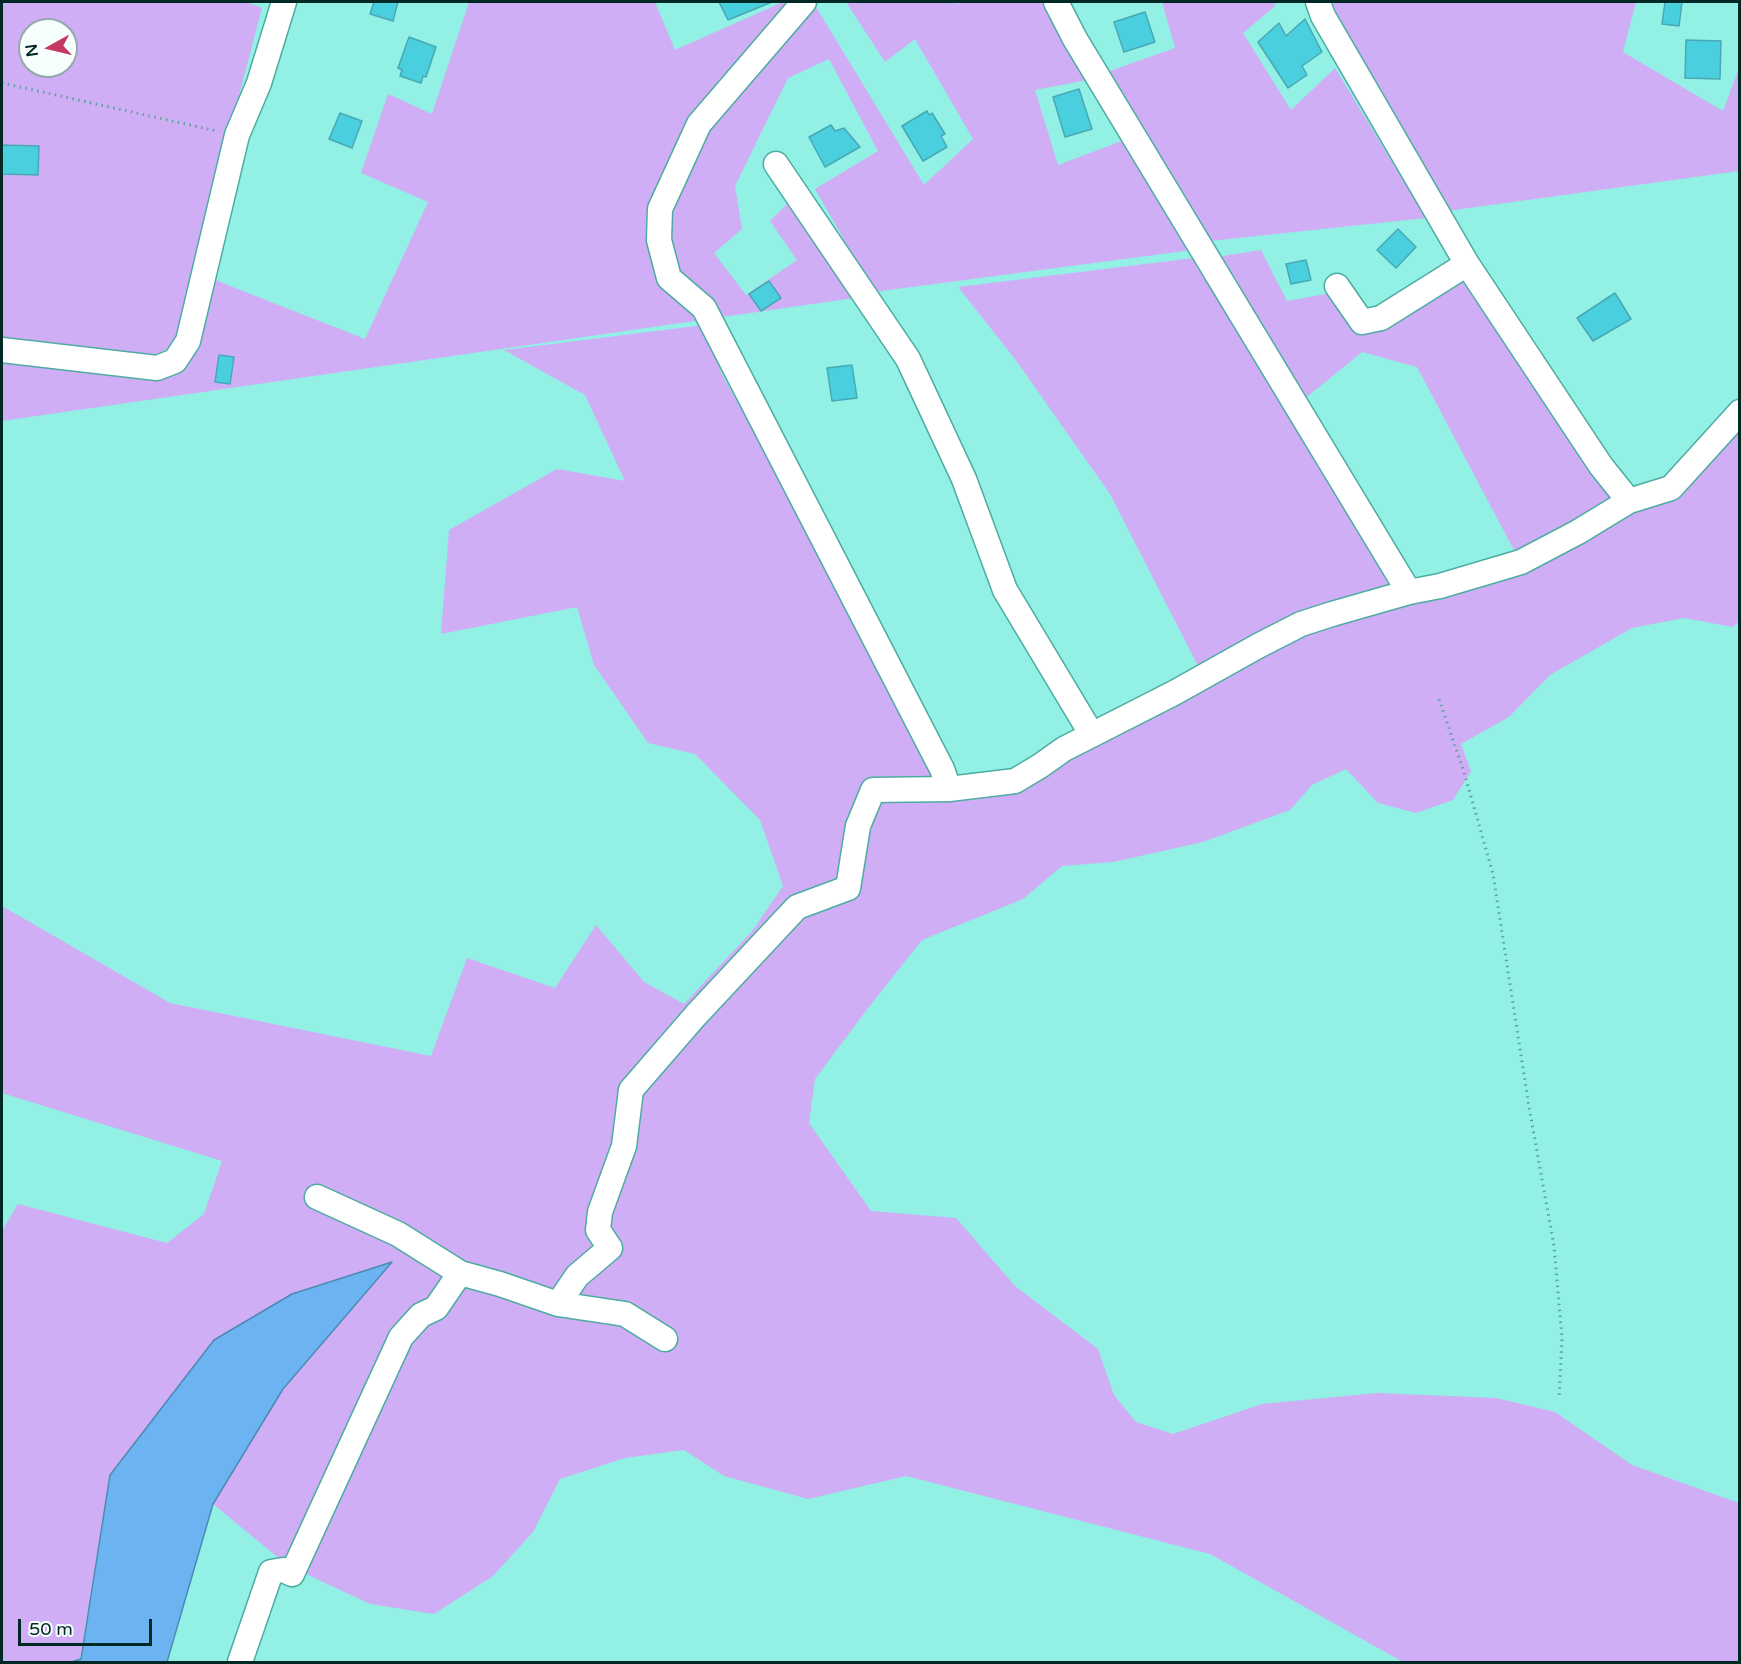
<!DOCTYPE html>
<html>
<head>
<meta charset="utf-8">
<style>
  body { margin:0 }
  #map { position:relative; width:1741px; height:1664px; overflow:hidden; background:#92f0e5; font-family:"Varela Round",sans-serif }
  canvas { display:block }
  .frame { position:absolute; inset:0; border:3px solid #002925; pointer-events:none }
  .north { position:absolute; left:18px; top:18px; width:60px; height:60px; box-sizing:border-box; background:#f7fffe; border:2px solid #94a9a7; border-radius:50%; rotate:262deg; font-size:16px; font-weight:700; line-height:24px; text-align:center; color:#002925 }
  .north::after { content:''; display:block; margin:auto; width:21px; height:27px; background:#c63864; clip-path:polygon(50% 0,100% 100%,50% 72%,0 100%) }
  .scale { position:absolute; left:18px; top:1619px; width:134px; height:27px; box-sizing:border-box; border:3px solid #002925; border-top:0; padding-left:8px; font-size:18px; line-height:21px; white-space:nowrap; color:#002925; -webkit-text-stroke:4px #f7fffe; paint-order:stroke }
</style>
</head>
<body>
<div id="map">
<canvas width="1741" height="1664"></canvas>
<div class="frame"></div>
<div class="north">N</div>
<div class="scale">50 m</div>
</div>
<script>
const ctx = document.querySelector('canvas').getContext('2d');
ctx.lineJoin = 'round';
function paint(path, color) { ctx.fillStyle = color; ctx.fill(path, 'evenodd'); }
const poly = rows => new Path2D(rows.map(r => 'M' + r).join(''));
function strokePath(path, color, width, dash) { ctx.strokeStyle = color; ctx.lineWidth = width; ctx.lineCap = dash ? 'butt' : 'round'; ctx.setLineDash(dash || []); ctx.stroke(path); }
paint(poly([
  [2,2,246,2,262,8,174,343,154,359,2,339],
  [30,30,66,30,66,66,30,66],
  [469,2,655,2,675,50,783,2,813,2,924,185,973,139,915,39,885,62,846,2,956,2,958,4,965,2,1045,2,1093,79,1035,90,1058,165,1127,139,1192,250,874,292,815,189,878,151,829,59,788,78,735,186,742,229,714,253,746,295,797,260,770,221,790,201,854,298,2,421,2,360,157,378,200,339,215,280,365,339,428,202,361,173,388,94,432,114],
  [1162,2,1277,2,1274,7,1243,33,1291,110,1335,68,1426,218,1210,241,1110,71,1175,48],
  [1333,2,1636,2,1623,52,1723,111,1739,68,1739,171,1447,211,1336,13],
  [1261,250,1287,301,1331,293,1390,320,1470,278,1618,497,1516,554,1417,367,1362,352,1292,409,1401,588,1330,601,1293,618,1199,668,1110,494,1015,359,958,287,1202,257,1203,259],
  [704,325,722,375,851,603,949,796,1089,744,1262,652,1332,622,1628,509,1739,419,1740,620,1733,627,1684,618,1632,628,1550,675,1509,717,1461,744,1471,771,1453,800,1416,813,1378,803,1346,769,1312,785,1290,810,1203,842,1113,862,1062,866,1023,899,922,940,868,1008,815,1079,809,1123,871,1211,956,1218,1015,1286,1098,1349,1114,1395,1136,1422,1173,1434,1262,1404,1377,1393,1496,1398,1555,1412,1632,1465,1739,1503,1739,1662,1403,1662,1210,1554,906,1476,808,1499,724,1476,684,1450,625,1458,560,1479,533,1532,493,1576,434,1614,370,1604,287,1565,213,1504,283,1389,391,1263,110,1475,80,1659,71,1662,2,1662,2,1231,18,1204,167,1243,204,1214,222,1161,2,1093,2,906,170,1003,431,1056,467,958,555,988,596,925,644,982,684,1004,753,930,783,886,760,820,695,754,648,743,594,665,577,607,441,634,449,530,557,469,625,481,585,395,504,350]
]), '#d0aef5');
const water = poly([
  [392,1262,283,1389,213,1504,167,1662,71,1662,81,1659,110,1475,214,1340,292,1294,392,1262]
]);
paint(water, '#6cb4f1');
strokePath(water, '#4c8ab4', 1.5);
const building = poly([
  [374,2,398,2,393,21,370,14,374,2],
  [719,2,772,2,728,20,719,2],
  [1665,2,1682,2,1679,26,1662,24,1665,2],
  [1145,12,1155,42,1124,52,1114,22,1145,12],
  [1305,19,1322,52,1302,66,1307,75,1288,88,1258,42,1279,23,1286,36,1305,19],
  [409,37,436,47,426,77,423,76,421,83,400,76,402,70,398,68,409,37],
  [1686,40,1721,41,1720,79,1685,78,1686,40],
  [1079,89,1092,129,1065,137,1053,97,1079,89],
  [927,111,929,115,932,113,945,134,941,136,947,147,923,161,902,126,927,111],
  [340,113,362,121,352,148,329,139,340,113],
  [831,125,835,131,844,128,860,147,825,167,809,137,831,125],
  [2,145,39,146,38,175,2,174,2,145],
  [1398,229,1416,247,1396,268,1377,250,1398,229],
  [1306,260,1311,280,1291,284,1286,264,1306,260],
  [769,281,781,298,761,311,749,294,769,281],
  [1615,293,1631,319,1593,341,1577,318,1615,293],
  [219,355,234,357,230,384,215,382,219,355],
  [852,365,857,398,832,401,827,368,852,365]
]);
paint(building, '#4acfde');
strokePath(building, '#48a8b4', 1.5);
const minor = poly([
  [804,2,699,124,660,209,659,240,669,278,704,308,942,769,949,789],
  [1056,2,1075,39,1409,592],
  [1318,2,1323,16,1467,264,1601,466,1629,501],
  [776,164,908,359,964,479,1005,590,1092,735],
  [1337,286,1362,322,1381,318,1467,264],
  [2,350,157,368,175,361,188,341,237,135,259,83,284,2],
  [317,1197,398,1234,460,1273],
  [558,1304,577,1276,610,1248,598,1230,600,1212,624,1146,631,1090,696,1015,797,907,848,888,858,826,873,790,949,789,1015,781,1040,766,1064,749,1174,693,1258,646,1301,624,1332,614,1409,592,1440,586,1521,562,1578,532,1629,501,1671,488,1740,412],
  [240,1662,271,1572,283,1570,292,1574,401,1337,421,1315,436,1308,460,1273,500,1284,558,1304,625,1314,665,1339]
]);
strokePath(minor, '#4daca2', 27);
strokePath(poly([
  [2,83,217,131],
  [1439,699,1464,772,1493,874,1529,1107,1554,1246,1562,1338,1559,1399]
]), '#5aa49c', 3, [1.5, 4.5]);
strokePath(minor, '#fff', 24);
</script>
</body>
</html>
